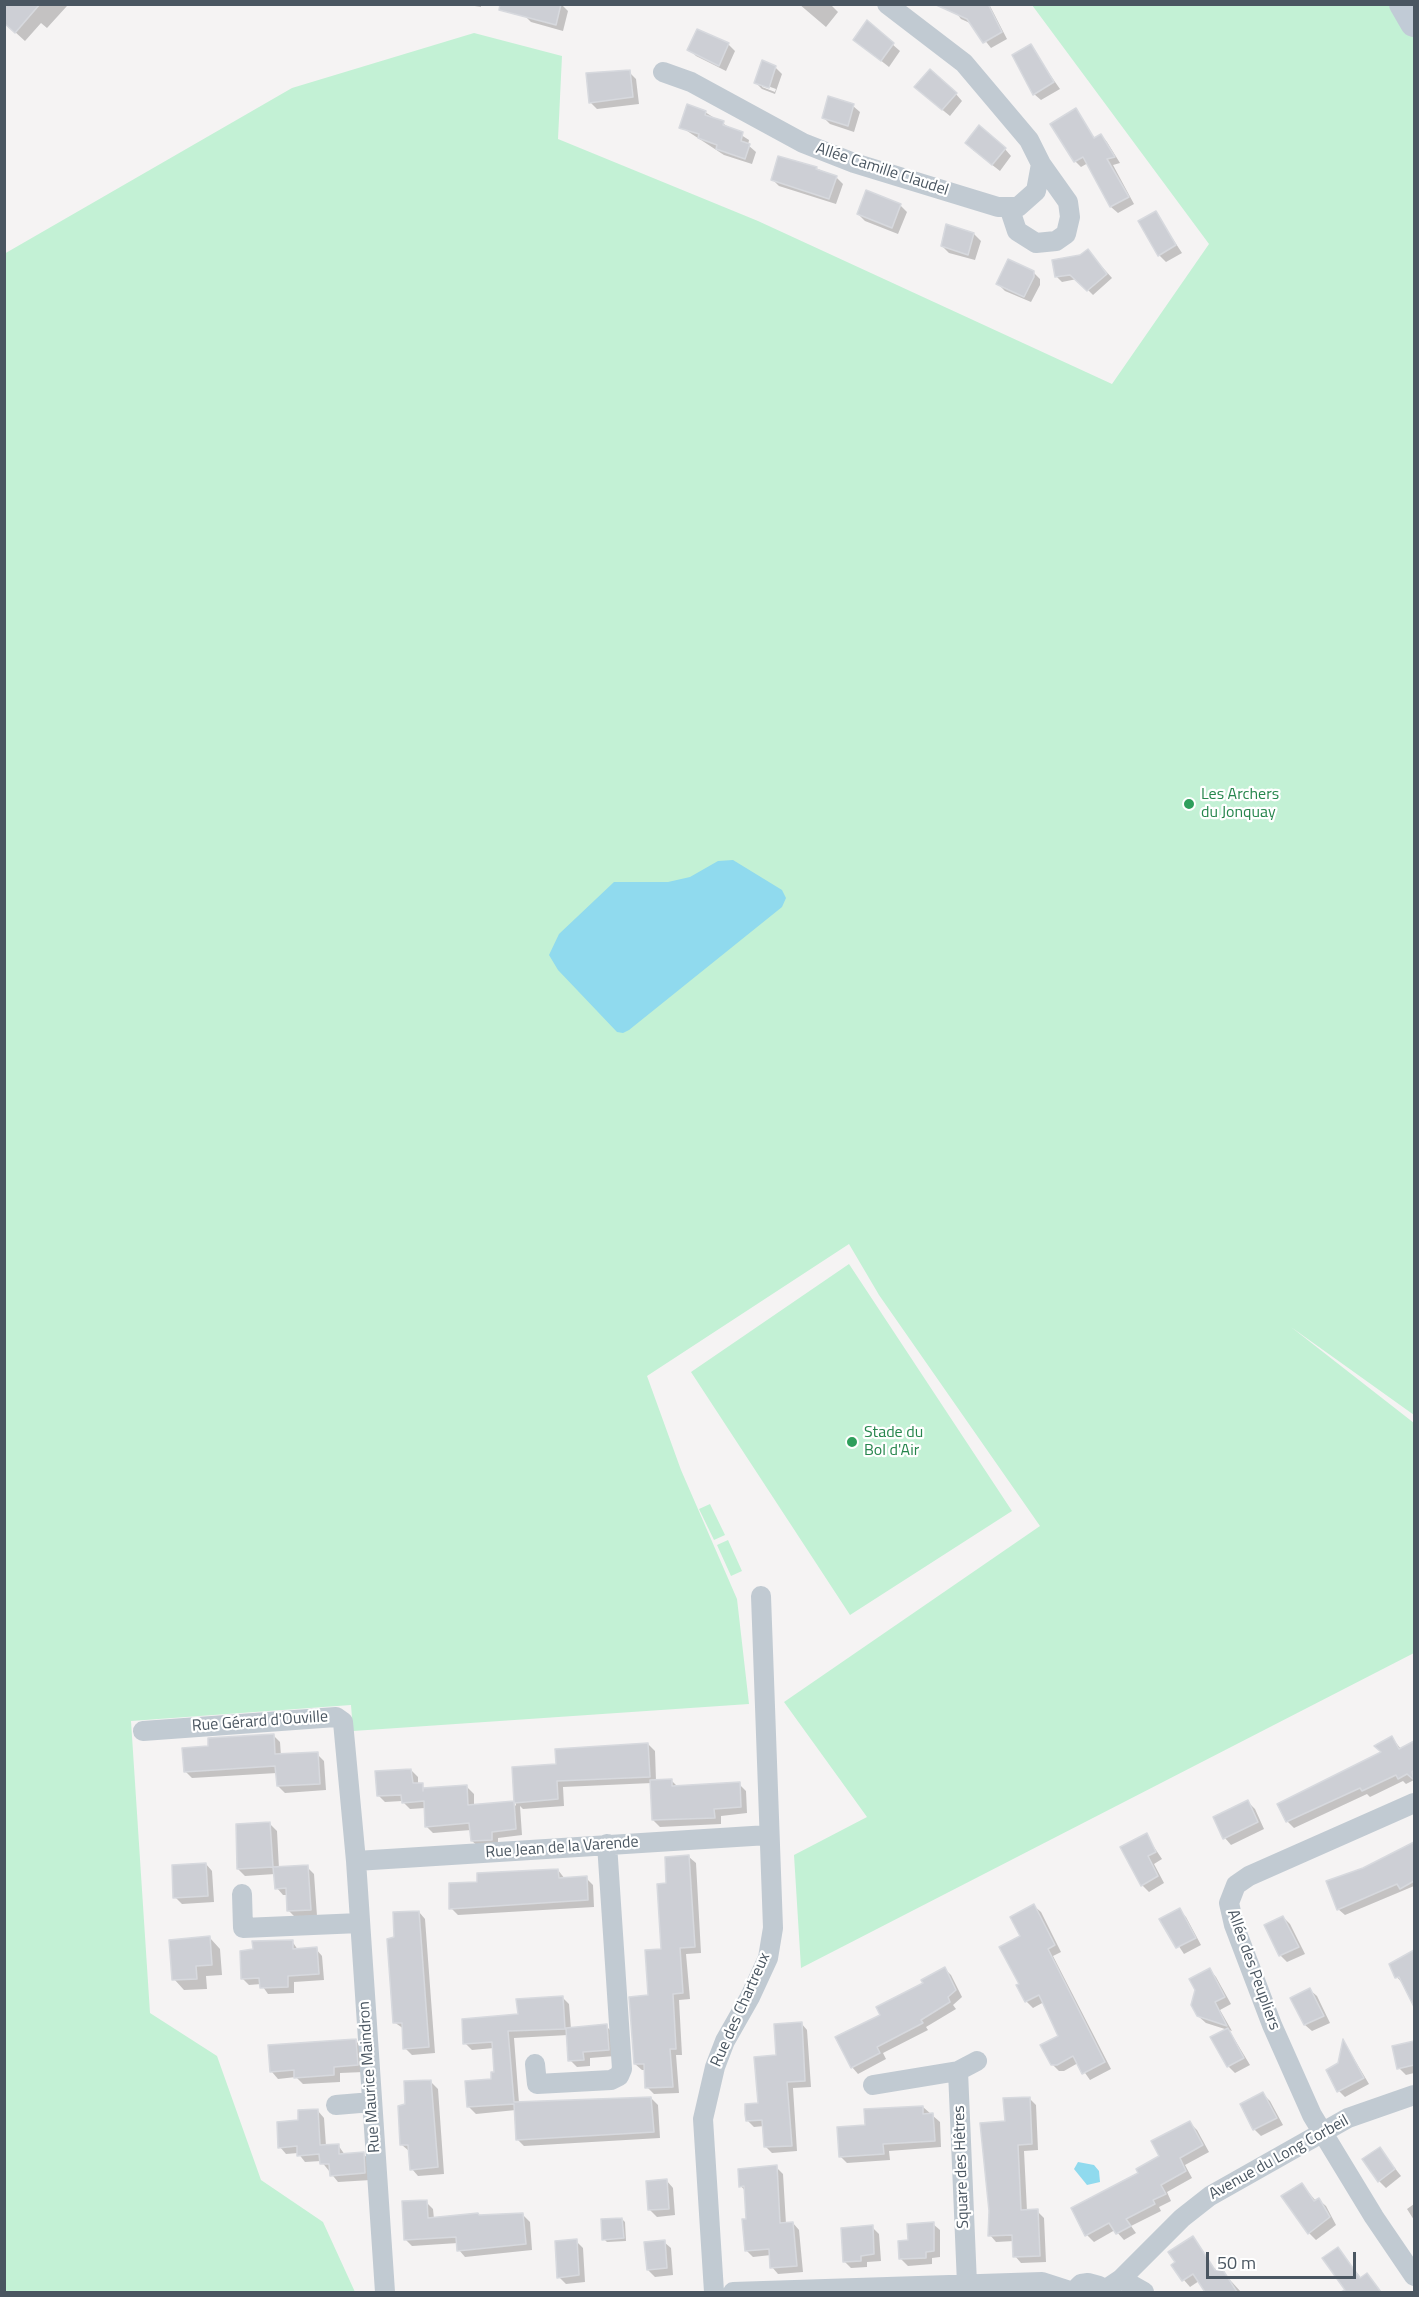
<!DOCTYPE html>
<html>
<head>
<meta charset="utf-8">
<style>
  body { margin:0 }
  #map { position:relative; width:1419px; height:2297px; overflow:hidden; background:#f5f3f3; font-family:"Titillium Web",sans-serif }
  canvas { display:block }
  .frame { position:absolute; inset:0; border:6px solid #4a5661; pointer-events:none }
  .scale { position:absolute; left:1206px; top:2252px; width:150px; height:27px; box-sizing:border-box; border:3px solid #4a5661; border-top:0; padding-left:8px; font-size:18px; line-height:21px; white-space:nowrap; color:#4a5661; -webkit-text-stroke:4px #fff; paint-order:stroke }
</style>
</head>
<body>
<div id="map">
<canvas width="1419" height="2297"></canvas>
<div class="frame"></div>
<div class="scale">50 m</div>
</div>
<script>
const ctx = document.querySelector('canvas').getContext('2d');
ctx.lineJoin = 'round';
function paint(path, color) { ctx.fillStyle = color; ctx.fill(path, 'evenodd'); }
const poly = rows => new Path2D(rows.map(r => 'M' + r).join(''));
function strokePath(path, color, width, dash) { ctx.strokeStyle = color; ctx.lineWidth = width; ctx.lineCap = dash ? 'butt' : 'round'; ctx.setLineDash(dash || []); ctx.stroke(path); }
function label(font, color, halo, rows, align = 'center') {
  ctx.font = font + ' "Titillium Web",sans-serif'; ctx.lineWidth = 4.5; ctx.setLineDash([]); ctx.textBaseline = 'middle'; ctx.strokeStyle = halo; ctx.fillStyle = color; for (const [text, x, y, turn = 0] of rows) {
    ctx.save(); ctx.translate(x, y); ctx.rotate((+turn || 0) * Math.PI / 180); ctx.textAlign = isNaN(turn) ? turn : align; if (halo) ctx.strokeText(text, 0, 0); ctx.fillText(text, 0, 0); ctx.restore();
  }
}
paint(poly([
  [1032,5,1414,5,1414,1415,1291,1327,1414,1423,1414,1653,801,1968,794,1855,867,1817,784,1702,1040,1526,879,1295,849,1244,647,1376,681,1470,737,1599,749,1704,353,1731,351,1705,131,1721,150,2013,217,2056,261,2180,323,2222,355,2292,5,2292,4,254,292,88,474,33,562,56,558,139,758,221,1112,384,1209,244],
  [849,1264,1012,1511,850,1615,691,1372],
  [710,1504,725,1535,714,1540,699,1509],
  [728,1540,742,1571,731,1576,717,1545]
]), '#c3f1d5');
paint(poly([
  [733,860,782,890,786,898,782,907,629,1030,623,1033,617,1032,558,970,549,955,559,934,614,882,668,882,690,877,718,861],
  [1078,2162,1094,2165,1099,2171,1100,2182,1087,2185,1074,2169]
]), '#90daee');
paint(poly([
  [4,4,66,4,67,6,47,28,41,23,25,41,4,22],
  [462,4,481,4,481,7],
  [526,4,561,4,568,11,563,31,531,22,524,15],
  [799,4,830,4,838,12,826,27],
  [949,4,989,4,1007,39,991,48,972,24,961,19],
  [867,22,900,51,889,67,855,40],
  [728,44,735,51,726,71,696,56,689,49],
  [1030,46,1060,89,1041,100,1034,94],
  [775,67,782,74,775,94,762,89,755,82],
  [762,84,776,89,775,92,762,87],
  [629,72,636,79,639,104,597,109,591,103],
  [923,94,956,94,962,101,950,116],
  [853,106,860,112,854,132,830,124,824,118],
  [1076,110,1095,139,1101,135,1107,142,1120,163,1113,165,1134,204,1118,213,1111,207,1088,163,1081,167,1075,161],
  [705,112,749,140,748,145,756,152,752,164,724,155,681,127],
  [1005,149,1011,156,1000,171,973,150],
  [816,168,836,177,843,184,836,204,779,186,772,179],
  [900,205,907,212,898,234,865,221,858,214],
  [1156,213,1182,253,1166,262,1159,255,1140,221],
  [947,226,974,234,981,241,975,260,949,253,942,246],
  [1088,251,1112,278,1093,295,1077,279,1062,282,1057,277],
  [1033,272,1040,279,1040,285,1031,302,1005,291,998,284],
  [273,1735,280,1742,281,1756,317,1754,324,1761,326,1790,285,1793,278,1786,277,1773,192,1778,185,1771,210,1747],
  [1392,1738,1401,1749,1414,1742,1414,1780,1406,1784,1403,1781,1370,1797,1367,1794,1294,1828,1287,1821,1383,1753],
  [648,1744,655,1751,656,1781,671,1780,678,1787,739,1784,746,1791,747,1813,721,1816,721,1824,660,1827,653,1820,652,1783,563,1787,564,1806,523,1809,520,1806,522,1835,498,1838,498,1846,479,1847,472,1841,471,1830,433,1833,426,1826,425,1808,410,1809,402,1801,385,1802,378,1795,411,1770,418,1777,418,1785,427,1790,467,1787,474,1794,474,1806,513,1803,516,1806,513,1768,558,1765],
  [1248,1802,1255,1809,1264,1829,1231,1845,1225,1838],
  [270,1824,277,1831,279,1869,307,1867,314,1874,317,1916,296,1918,289,1911,288,1895,283,1895,277,1888,275,1874,245,1876,238,1869],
  [1146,1835,1162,1859,1154,1864,1164,1883,1149,1892,1142,1885],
  [1413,1845,1414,1886,1345,1915,1338,1909,1363,1869],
  [689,1857,696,1863,701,1953,686,1954,690,1999,679,2000,682,2055,676,2055,679,2093,654,2094,647,2087,646,2070,642,2070,635,2064,663,1950,668,1884],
  [206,1864,212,1871,214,1902,182,1904,175,1897],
  [558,1870,565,1879,586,1878,593,1885,594,1907,458,1915,451,1908,478,1883],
  [1034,1906,1041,1912,1061,1952,1053,1956,1111,2069,1090,2080,1078,2063,1064,2071,1059,2071,1052,2064,1060,2036,1044,2002,1033,2008,1026,2001,1021,1985,1022,1937],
  [1179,1910,1186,1917,1201,1945,1184,1954,1161,1919],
  [419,1912,425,1919,435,2053,412,2055,405,2048,404,2029,394,2022,396,1939],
  [1283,1917,1290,1924,1305,1954,1287,1962,1280,1955],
  [210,1938,220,1949,222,1975,206,1976,207,1989,184,1990,174,1979],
  [292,1941,298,1950,316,1949,322,1956,324,1980,294,1982,294,1993,268,1994,261,1984,249,1985,242,1978],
  [1412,1953,1414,1956,1414,1997,1397,1977],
  [945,1969,951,1975,962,1997,953,2005,956,2009,926,2027,928,2030,883,2053,886,2059,858,2074,852,2067,882,2015],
  [1210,1970,1216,1977,1231,2004,1220,2010,1232,2031,1229,2030,1250,2065,1235,2073,1228,2066,1228,2030,1206,2023,1198,2016],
  [1310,1990,1317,1996,1330,2023,1312,2031,1305,2025],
  [562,1997,569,2004,571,2029,606,2026,613,2033,615,2056,590,2058,590,2066,577,2067,570,2060,568,2035,514,2038,519,2103,651,2098,658,2105,660,2138,524,2146,517,2139,516,2110,476,2114,469,2107,493,2081,496,2074,494,2048,472,2050,465,2043],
  [801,2023,807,2030,811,2087,793,2088,797,2151,772,2153,765,2146,764,2126,754,2127,748,2121,759,2104,778,2056],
  [355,2040,362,2047,364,2072,340,2073,340,2082,303,2084,296,2077,278,2079,272,2072],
  [1344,2042,1369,2084,1345,2097,1339,2091],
  [1414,2042,1414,2073,1406,2075,1399,2068,1394,2047],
  [431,2082,438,2089,444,2174,418,2176,412,2169,409,2151,402,2145,407,2106],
  [1263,2094,1270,2101,1283,2125,1261,2136,1254,2129,1242,2105],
  [1029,2098,1036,2105,1038,2150,1024,2151,1027,2211,1037,2211,1044,2218,1046,2262,1021,2263,1015,2256,1014,2241,996,2242,990,2235,1006,2123],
  [923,2107,940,2122,941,2147,889,2151,890,2160,847,2163,840,2156,866,2126],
  [318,2111,324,2118,326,2146,338,2145,345,2155,363,2154,370,2160,371,2180,338,2182,321,2161,305,2162,298,2153,286,2154,280,2147,300,2121],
  [1190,2123,1197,2130,1209,2152,1185,2165,1192,2178,1167,2192,1171,2201,1159,2207,1161,2211,1131,2226,1136,2233,1124,2240,1115,2230,1094,2242,1087,2235,1140,2174,1161,2157],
  [1380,2149,1401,2176,1386,2188,1379,2181],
  [776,2167,783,2174,786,2224,793,2223,799,2230,803,2272,778,2274,772,2267,771,2255,753,2257,746,2250,746,2192,741,2186],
  [667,2181,673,2188,675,2215,657,2217,650,2210],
  [1302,2185,1316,2201,1319,2200,1326,2206,1336,2225,1316,2240,1309,2233],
  [426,2202,433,2209,434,2219,523,2215,530,2222,532,2250,465,2257,459,2250,458,2243,412,2246,405,2239],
  [1414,2204,1414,2220,1407,2209],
  [622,2219,625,2222,626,2241,607,2242,604,2239],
  [933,2224,940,2230,940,2257,932,2258,932,2264,908,2266,901,2259],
  [872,2227,879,2234,881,2261,867,2262,867,2267,851,2268,844,2261],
  [1193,2238,1216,2271,1220,2269,1241,2292,1207,2292,1199,2281,1190,2287,1184,2280,1173,2265],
  [576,2241,583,2248,585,2282,566,2284,559,2277],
  [664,2242,671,2248,673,2275,655,2277,648,2270],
  [1338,2249,1362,2279,1367,2275,1381,2292,1351,2292,1324,2259]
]), '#0003');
const building = poly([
  [4,4,40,4,15,33,4,23,4,4],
  [500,4,561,4,556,25,499,10,500,4],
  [934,4,988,4,1002,32,983,43,967,19,934,4],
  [867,20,894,43,881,61,853,40,867,20],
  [697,29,729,43,719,66,687,50,697,29],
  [1031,44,1054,82,1033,95,1012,55,1031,44],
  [762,60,776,66,769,88,754,83,762,60],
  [930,69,957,93,942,110,914,87,930,69],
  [630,70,633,97,589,103,586,73,630,70],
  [828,96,854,104,848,126,822,118,828,96],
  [687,104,706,111,705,115,724,121,723,125,743,132,741,141,750,144,745,159,716,149,717,145,698,138,699,134,679,128,687,104],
  [1076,108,1094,138,1101,134,1115,157,1107,159,1129,197,1110,207,1083,157,1074,162,1050,124,1076,108],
  [979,125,1006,148,992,165,965,143,979,125],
  [778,156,817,167,816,169,837,176,829,199,771,180,778,156],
  [866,190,901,204,892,228,857,214,866,190],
  [1156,211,1176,245,1158,256,1138,221,1156,211],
  [946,224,974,233,968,255,941,246,946,224],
  [1088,249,1107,274,1087,291,1070,275,1055,277,1052,260,1080,255,1088,249],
  [1008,259,1034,271,1034,277,1024,297,996,284,1008,259],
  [274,1734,275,1754,318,1752,320,1784,277,1786,275,1766,184,1772,182,1748,208,1746,208,1738,274,1734],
  [1392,1736,1399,1749,1414,1741,1414,1770,1412,1772,1414,1780,1407,1774,1398,1779,1396,1775,1362,1791,1360,1788,1286,1822,1277,1804,1381,1752,1374,1746,1392,1736],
  [648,1743,650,1777,557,1781,558,1799,514,1803,512,1767,556,1764,555,1749,648,1743],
  [411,1769,413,1783,423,1783,423,1791,423,1788,467,1785,468,1805,514,1801,516,1829,492,1832,492,1840,471,1841,469,1823,425,1827,424,1801,402,1803,401,1795,377,1796,375,1771,411,1769],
  [672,1779,672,1786,740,1782,741,1807,714,1809,715,1818,652,1820,650,1780,672,1779],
  [1248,1800,1258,1822,1223,1839,1213,1817,1248,1800],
  [270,1822,273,1867,237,1869,236,1824,270,1822],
  [1147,1833,1156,1852,1148,1856,1158,1876,1141,1886,1120,1847,1147,1833],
  [1414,1842,1414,1881,1400,1889,1397,1884,1337,1910,1326,1881,1363,1868,1414,1842],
  [689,1855,695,1947,680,1948,683,1993,673,1994,676,2049,670,2049,673,2087,645,2088,644,2064,634,2064,629,1997,648,1995,645,1950,661,1949,657,1884,666,1883,665,1857,689,1855],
  [206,1863,208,1896,173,1898,172,1865,206,1863],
  [308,1865,311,1910,287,1911,286,1888,275,1889,273,1867,308,1865],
  [558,1869,559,1878,587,1876,588,1900,449,1909,449,1883,477,1882,477,1873,558,1869],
  [1034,1904,1055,1945,1048,1949,1105,2062,1082,2074,1073,2056,1057,2065,1051,2065,1040,2045,1058,2036,1039,1995,1025,2002,1016,1985,1019,1984,999,1947,1020,1936,1010,1917,1034,1904],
  [1180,1908,1196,1938,1176,1948,1159,1919,1180,1908],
  [419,1911,429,2047,403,2049,402,2023,393,2023,387,1939,394,1937,393,1912,419,1911],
  [1283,1916,1299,1947,1279,1956,1264,1925,1283,1916],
  [210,1936,212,1965,196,1966,197,1979,172,1980,169,1940,210,1936],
  [293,1940,293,1949,317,1947,319,1974,288,1976,288,1987,260,1988,259,1978,241,1979,240,1951,253,1949,252,1941,293,1940],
  [1414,1950,1414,2007,1399,1977,1395,1978,1389,1964,1414,1950],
  [945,1967,956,1990,948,1997,950,2002,921,2020,923,2023,877,2047,880,2053,851,2068,835,2037,880,2015,876,2007,923,1983,921,1980,945,1967],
  [1210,1968,1225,1997,1215,2002,1227,2026,1197,2016,1191,2005,1195,1990,1189,1979,1210,1968],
  [1310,1988,1324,2016,1304,2025,1290,1998,1310,1988],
  [563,1996,565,2029,508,2031,514,2102,651,2097,654,2132,516,2140,514,2104,467,2107,465,2081,491,2079,491,2072,494,2072,492,2042,463,2044,462,2019,518,2014,516,1999,563,1996],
  [802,2022,805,2081,787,2082,792,2146,764,2147,762,2120,746,2121,745,2114,745,2104,758,2103,754,2057,776,2055,774,2024,802,2022],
  [607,2024,609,2050,583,2052,584,2060,568,2061,566,2028,607,2024],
  [1228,2028,1244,2058,1227,2067,1210,2037,1228,2028],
  [356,2039,358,2065,334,2067,334,2075,294,2078,294,2070,270,2072,268,2045,356,2039],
  [1343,2039,1364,2078,1337,2092,1326,2070,1338,2063,1343,2039],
  [1414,2041,1414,2065,1397,2069,1392,2046,1414,2041],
  [431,2080,438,2167,410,2170,408,2145,400,2145,398,2106,405,2104,404,2081,431,2080],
  [1263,2092,1277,2118,1253,2130,1240,2104,1263,2092],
  [1030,2097,1032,2144,1018,2145,1021,2210,1038,2209,1040,2256,1013,2257,1012,2235,988,2236,989,2211,980,2123,1005,2121,1003,2098,1030,2097],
  [923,2106,923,2114,933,2113,935,2141,883,2144,884,2154,839,2157,837,2127,865,2125,864,2109,923,2106],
  [318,2109,320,2145,339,2144,339,2154,364,2152,365,2173,330,2176,329,2164,320,2164,319,2154,297,2156,297,2146,278,2148,277,2122,298,2120,298,2110,318,2109],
  [1190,2121,1203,2145,1180,2158,1186,2171,1161,2185,1166,2194,1153,2200,1155,2204,1126,2219,1131,2226,1116,2234,1109,2223,1085,2236,1071,2208,1138,2173,1136,2169,1159,2156,1151,2141,1190,2121],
  [1380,2147,1395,2169,1378,2182,1362,2159,1380,2147],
  [777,2165,780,2223,793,2222,797,2266,770,2268,769,2249,745,2251,742,2219,746,2219,744,2186,739,2187,738,2169,777,2165],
  [667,2179,669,2209,648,2210,646,2181,667,2179],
  [1302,2183,1314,2201,1319,2198,1330,2217,1308,2234,1281,2196,1302,2183],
  [427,2200,428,2218,478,2213,479,2215,523,2213,526,2244,457,2251,456,2237,404,2240,402,2201,427,2200],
  [622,2218,624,2238,602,2240,601,2219,622,2218],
  [934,2222,934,2251,926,2252,926,2258,899,2259,898,2241,908,2240,907,2224,934,2222],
  [873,2225,874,2254,861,2256,861,2261,843,2262,841,2228,873,2225],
  [1193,2236,1215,2270,1221,2267,1237,2292,1205,2292,1193,2274,1182,2281,1171,2265,1175,2262,1168,2252,1193,2236],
  [577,2239,579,2275,557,2278,555,2241,577,2239],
  [665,2240,667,2268,647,2270,644,2242,665,2240],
  [1338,2247,1360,2278,1367,2273,1381,2292,1341,2292,1345,2290,1322,2258,1338,2247]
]);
paint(building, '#cdcfd5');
strokePath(building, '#d7d9de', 1.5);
strokePath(poly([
  [663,72,691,82,803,143,854,163,998,207,1018,207,1036,191,1041,164,1029,140,964,63,887,4],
  [1009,207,1017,231,1036,243,1056,241,1066,234,1070,217,1068,202,1041,164],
  [143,1731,336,1717,343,1722,356,1861,385,2292],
  [1414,1803,1249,1876,1236,1885,1229,1903,1234,1925,1272,2025,1312,2115,1374,2217,1414,2276],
  [356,1861,768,1835],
  [242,1894,243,1928,360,1923],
  [535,2064,537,2084,611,2080,619,2076,622,2069,607,1844],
  [873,2085,958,2071],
  [336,2105,372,2102],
  [1121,2279,1144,2292],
  [967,2284,958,2071,977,2061],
  [1103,2291,1121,2279,1182,2218,1210,2196,1348,2118,1414,2095],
  [714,2292,703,2119,715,2067,725,2041,750,1997,768,1958,773,1928,761,1596],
  [733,2292,1042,2282,1073,2292],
  [1073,2292,1081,2284,1088,2283,1099,2286,1104,2292]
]), '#c1cad2', 20);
strokePath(poly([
  [1403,4,1414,23]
]), '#c1cbd6', 28);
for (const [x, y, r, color] of [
  [1189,804,6,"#2e9e5b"],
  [852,1442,6,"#2e9e5b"]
]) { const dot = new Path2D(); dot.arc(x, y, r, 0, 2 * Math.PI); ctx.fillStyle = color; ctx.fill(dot); strokePath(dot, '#fff', 2); }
label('16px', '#4a5661', '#fff', [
  ["Allée Camille Claudel",882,170,18],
  ["Rue Gérard d'Ouville",260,1722,-4],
  ["Rue Jean de la Varende",562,1848,-4],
  ["Allée des Peupliers",1253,1970,70],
  ["Rue des Chartreux",741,2010,-66],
  ["Rue Maurice Maindron",370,2077,-94],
  ["Avenue du Long Corbeil",1279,2158,-29],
  ["Square des Hêtres",962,2167,-92]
]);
label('16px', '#27864d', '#fff', [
  ["Les Archers",1201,795],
  ["du Jonquay",1201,813],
  ["Stade du",864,1433],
  ["Bol d'Air",864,1451]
], 'left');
</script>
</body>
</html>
